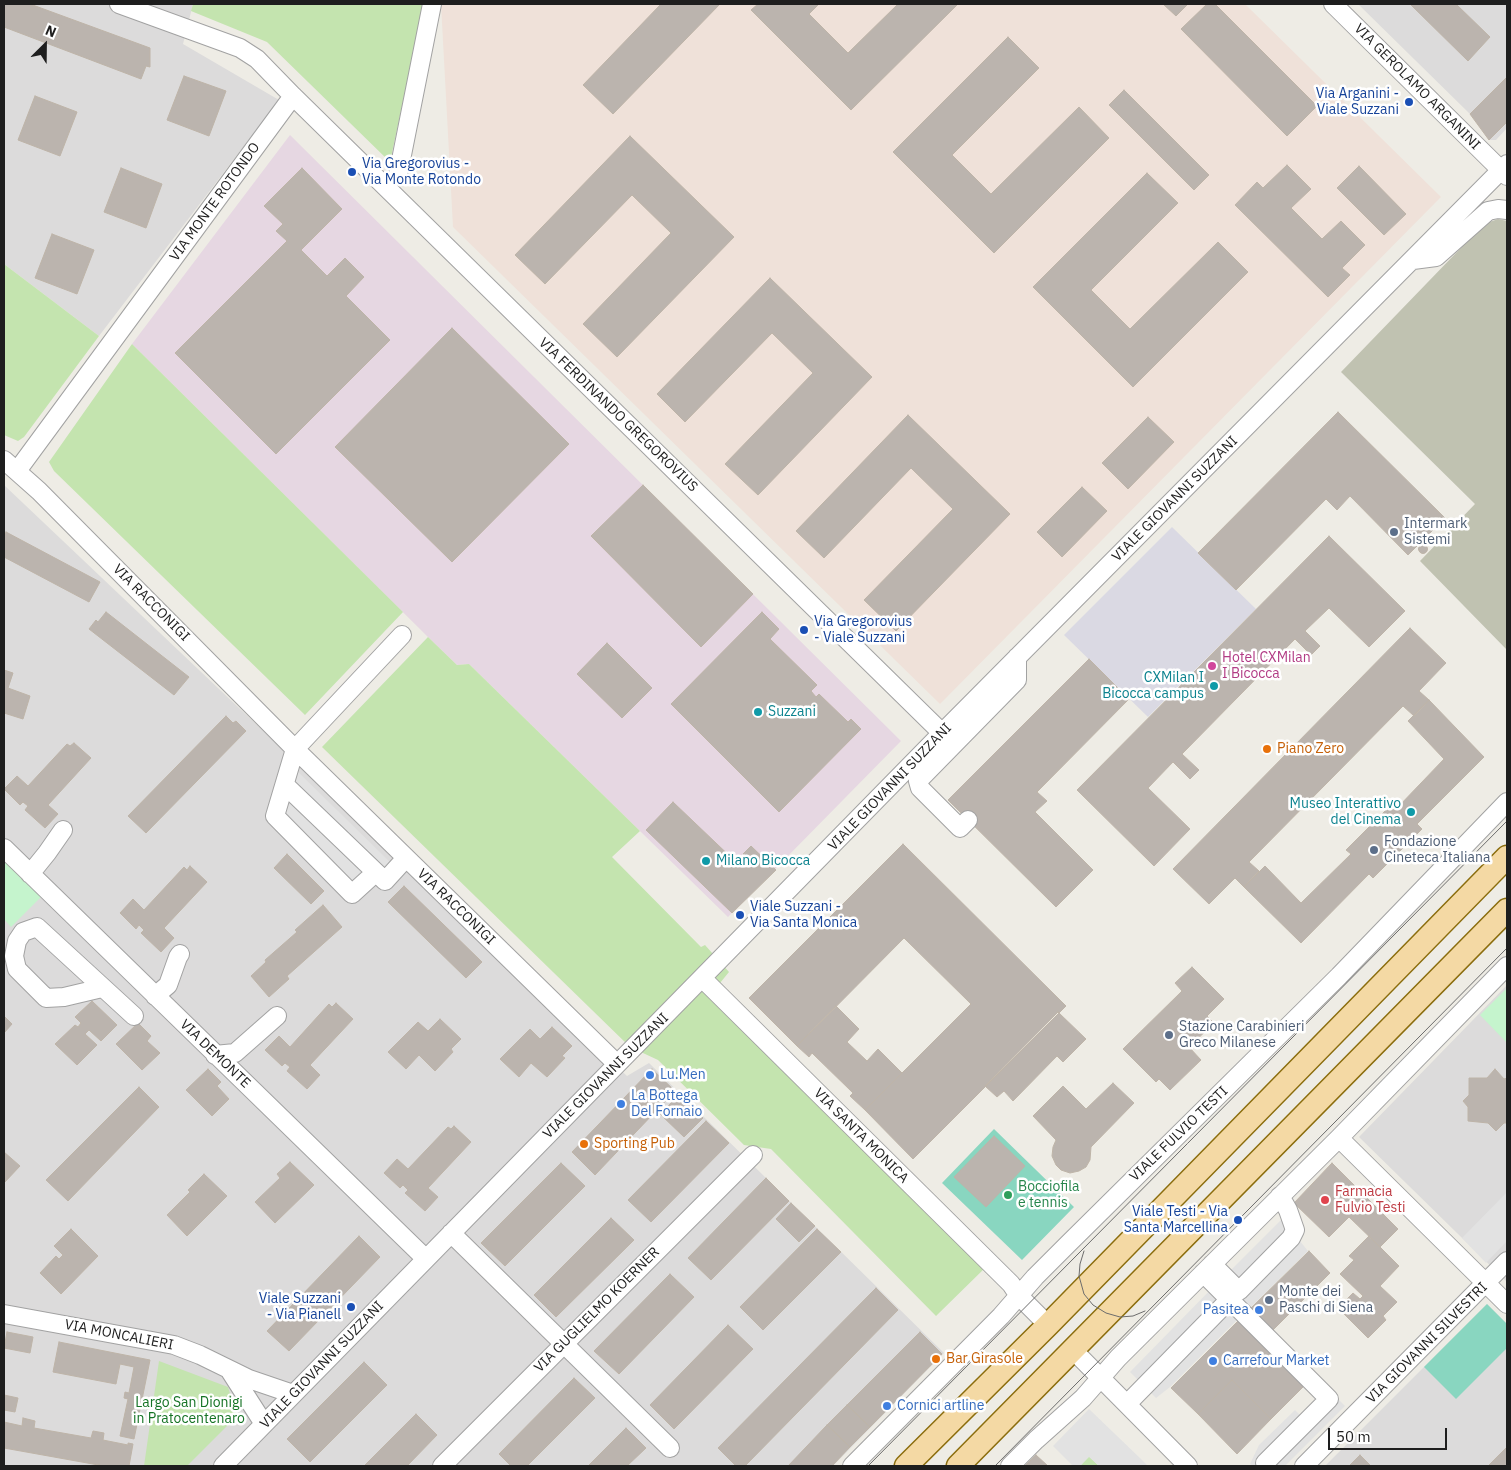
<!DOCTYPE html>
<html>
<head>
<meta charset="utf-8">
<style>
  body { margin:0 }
  #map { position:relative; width:1511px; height:1470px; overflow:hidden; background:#eeece5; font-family:"IBM Plex Sans",sans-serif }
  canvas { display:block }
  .frame { position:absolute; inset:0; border:5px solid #1e1e1e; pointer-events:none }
  .north { position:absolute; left:20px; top:20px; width:50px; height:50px; -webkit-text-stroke:4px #fff; paint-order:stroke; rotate:23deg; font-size:14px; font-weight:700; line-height:20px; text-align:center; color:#1e1e1e }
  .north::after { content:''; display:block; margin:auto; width:18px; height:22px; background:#1e1e1e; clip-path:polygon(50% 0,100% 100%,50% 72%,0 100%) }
  .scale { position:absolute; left:1328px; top:1428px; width:119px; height:22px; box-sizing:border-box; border:2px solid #1e1e1e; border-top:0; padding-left:6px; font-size:15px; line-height:18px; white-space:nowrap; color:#1e1e1e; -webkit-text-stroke:4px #fff; paint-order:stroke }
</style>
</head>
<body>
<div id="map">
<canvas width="1511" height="1470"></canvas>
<div class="frame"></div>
<div class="north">N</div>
<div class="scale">50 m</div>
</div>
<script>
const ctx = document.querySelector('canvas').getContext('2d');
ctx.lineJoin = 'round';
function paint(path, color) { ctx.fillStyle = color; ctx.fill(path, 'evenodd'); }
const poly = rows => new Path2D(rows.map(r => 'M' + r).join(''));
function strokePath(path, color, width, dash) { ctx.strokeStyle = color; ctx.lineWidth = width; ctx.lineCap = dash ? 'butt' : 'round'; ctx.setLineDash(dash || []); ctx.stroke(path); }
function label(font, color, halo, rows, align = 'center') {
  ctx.font = font + ' "IBM Plex Sans",sans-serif'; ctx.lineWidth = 5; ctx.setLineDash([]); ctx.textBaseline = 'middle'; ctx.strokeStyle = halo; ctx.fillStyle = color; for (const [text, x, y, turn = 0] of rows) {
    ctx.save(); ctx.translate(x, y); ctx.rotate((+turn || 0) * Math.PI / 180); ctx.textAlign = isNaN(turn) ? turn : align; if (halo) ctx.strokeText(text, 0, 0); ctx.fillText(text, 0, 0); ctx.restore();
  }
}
paint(poly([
  [4,4,193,4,183,44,279,100,99,336,4,264],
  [1358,4,1507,4,1507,128,1496,140,1489,140,1470,114],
  [4,485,627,1076,649,1063,944,1353,833,1466,4,1466],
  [1507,985,1507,1282,1359,1137],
  [1487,1304,1507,1324,1507,1466,1325,1466]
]), '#dcdbdb');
paint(poly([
  [290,135,901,741,728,917,469,664,457,665,428,637,132,344]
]), '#e6d7e2');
paint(poly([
  [441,4,1245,4,1441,197,940,704,453,227]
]), '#efe1d9');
paint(poly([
  [1498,219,1507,221,1507,650,1420,561,1475,504,1341,372,1484,224]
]), '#c0c2b1');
paint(poly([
  [193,4,424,4,390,162,267,42,191,11],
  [4,264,99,336,24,437,18,441,4,435],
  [132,344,403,612,305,715,54,471,49,462],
  [428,637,457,665,469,664,640,831,612,857,701,947,705,945,729,972,720,983,987,1266,936,1316,771,1149,744,1145,658,1060,630,1047,322,747],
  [159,1361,228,1387,237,1416,187,1466,144,1466],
  [1089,1456,1099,1466,1080,1466]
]), '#c4e4af');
paint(poly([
  [4,861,41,897,11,927,4,919],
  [1507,988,1507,1043,1480,1015]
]), '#c5f4cd');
paint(poly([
  [994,1129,1074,1207,1022,1260,942,1183],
  [1487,1304,1507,1324,1507,1348,1456,1399,1424,1367]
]), '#89d6c0');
paint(poly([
  [286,760,391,863,350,903,266,819],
  [1507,1192,1507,1241,1486,1263,1462,1238],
  [1282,1219,1308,1251,1249,1309,1220,1281],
  [1218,1282,1247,1310,1170,1387,1156,1398,1130,1372],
  [1329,1390,1345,1406,1285,1466,1253,1466,1250,1464,1259,1445,1295,1410,1302,1417],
  [1089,1409,1141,1459,1148,1466,1099,1466,1089,1457,1080,1466,1073,1466,1053,1446]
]), '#e2e2e2');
paint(poly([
  [1172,527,1256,609,1148,717,1064,635]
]), '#dad9e3');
const building = poly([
  [4,4,30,4,150,48,150,67,146,66,141,79,4,27,4,4],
  [661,4,720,4,613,114,583,85,661,4],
  [758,4,819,4,809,14,848,53,898,4,958,4,851,110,751,10,758,4],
  [1163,4,1188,4,1176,16,1163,4],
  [1207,4,1215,4,1317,106,1287,136,1181,29,1207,4],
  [1410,4,1456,4,1490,37,1468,61,1410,4],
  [1008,37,1039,68,952,155,991,194,1079,107,1109,138,994,253,893,152,1008,37],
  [184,76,226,91,209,136,167,120,184,76],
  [1507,77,1507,122,1489,140,1470,114,1507,77],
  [1124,90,1209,175,1194,190,1109,105,1124,90],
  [35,96,77,112,60,156,18,140,35,96],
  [630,136,734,237,617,357,583,324,671,233,632,195,545,284,515,255,630,136],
  [1287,165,1311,189,1291,208,1322,239,1341,221,1365,245,1342,268,1350,275,1328,297,1235,205,1257,182,1263,188,1287,165],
  [1359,166,1406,214,1384,235,1337,188,1359,166],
  [121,168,162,184,146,228,104,212,121,168],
  [302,168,342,209,301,250,327,276,345,258,364,277,346,296,390,340,276,454,175,353,287,241,276,231,283,224,264,206,302,168],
  [1147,173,1178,203,1091,290,1130,329,1218,242,1248,272,1133,387,1033,287,1147,173],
  [52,234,94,250,77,294,35,278,52,234],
  [770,278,872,377,758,495,725,464,813,373,772,333,685,422,657,394,770,278],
  [452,328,569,444,452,562,335,447,452,328],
  [1338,412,1445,518,1408,555,1350,496,1337,510,1326,499,1236,590,1198,553,1338,412],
  [908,415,1010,514,896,631,864,600,953,509,911,468,824,558,796,531,908,415],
  [1148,417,1174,442,1128,489,1102,463,1148,417],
  [643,485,753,594,701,647,591,536,643,485],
  [1082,487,1107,511,1062,557,1037,532,1082,487],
  [6,532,100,582,89,602,4,557,4,537,6,532],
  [1329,536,1405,611,1369,647,1329,608,1305,631,1320,646,1311,655,1295,639,1182,754,1199,770,1190,779,1173,762,1148,788,1190,829,1154,866,1077,790,1329,536],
  '1418.5 549a4.5 4.5 0 1 1 9 0a4.5 4.5 0 1 1-9 0Z',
  [106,612,189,677,174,695,89,629,96,620,98,622,106,612],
  [762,612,779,629,770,639,817,685,811,691,816,697,819,694,848,722,851,719,861,729,779,812,671,704,762,612],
  [1410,628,1446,663,1419,691,1429,700,1414,716,1403,706,1249,862,1259,871,1244,887,1235,878,1209,904,1173,869,1410,628],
  [607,643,652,688,622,718,577,674,607,643],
  [1089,659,1129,699,1037,792,1047,801,1035,812,1093,870,1056,907,948,800,1089,659],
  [4,670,13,673,8,688,30,696,23,719,4,713,4,670],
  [1429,700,1484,757,1417,824,1422,829,1373,878,1369,874,1301,943,1244,887,1265,866,1301,903,1351,854,1346,850,1394,802,1398,807,1444,759,1408,721,1429,700],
  [226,716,233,723,236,721,246,731,146,833,128,816,226,716],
  [74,743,91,758,48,805,58,814,45,828,25,810,28,806,23,802,20,805,4,789,17,776,28,786,67,744,70,746,74,743],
  [673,802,738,864,746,857,743,854,751,846,776,870,732,913,646,830,673,802],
  [903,844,1066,1006,913,1159,865,1110,971,1004,904,938,797,1046,749,998,903,844],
  [287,854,324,891,311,904,274,868,287,854],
  [190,866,207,882,164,928,174,938,161,952,141,933,144,930,139,925,136,929,120,913,133,899,144,910,184,867,187,870,190,866],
  [404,886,482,962,466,978,388,902,404,886],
  [323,905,342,927,287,976,289,979,269,997,251,976,266,962,265,960,297,932,295,930,323,905],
  [1192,967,1224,999,1207,1016,1214,1023,1189,1047,1201,1060,1170,1090,1159,1079,1156,1082,1123,1049,1182,991,1175,983,1192,967],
  [92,1001,117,1025,101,1041,89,1030,85,1034,97,1045,77,1065,55,1044,75,1025,78,1027,81,1023,75,1017,92,1001],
  [336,1003,353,1019,310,1065,320,1075,307,1089,287,1071,290,1067,285,1063,282,1066,265,1050,279,1036,290,1047,329,1004,332,1007,336,1003],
  [836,1006,859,1029,847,1042,867,1061,878,1049,902,1073,865,1110,850,1096,853,1093,812,1053,809,1057,797,1046,836,1006],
  [1058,1012,1086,1039,1063,1062,1057,1056,1013,1101,1004,1091,997,1097,985,1086,1058,1012],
  [4,1016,12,1024,4,1033,4,1016],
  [440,1019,461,1039,451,1049,453,1052,435,1071,419,1055,406,1069,388,1052,418,1022,428,1031,440,1019],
  [138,1023,151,1036,147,1041,160,1053,142,1070,116,1044,138,1023],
  [552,1027,572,1046,562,1056,565,1058,547,1077,531,1063,519,1077,500,1059,530,1029,540,1039,552,1027],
  [208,1069,221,1082,217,1086,229,1099,212,1116,186,1090,208,1069],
  [652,1069,675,1091,595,1175,572,1152,652,1069],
  [1495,1069,1504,1079,1507,1078,1507,1123,1504,1123,1496,1131,1488,1123,1468,1121,1468,1107,1463,1101,1469,1095,1469,1078,1487,1078,1495,1069],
  [1113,1083,1134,1103,1091,1147,1090,1160,1086,1167,1079,1171,1070,1173,1061,1170,1056,1165,1052,1156,1053,1147,1056,1140,1033,1116,1063,1086,1086,1109,1113,1083],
  [139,1087,159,1107,68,1201,46,1180,139,1087],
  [679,1095,703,1118,684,1137,660,1114,679,1095],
  [706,1121,729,1143,651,1222,628,1200,706,1121],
  [454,1126,471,1142,428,1188,438,1197,425,1211,405,1193,408,1190,403,1185,400,1188,384,1173,397,1159,408,1169,448,1127,451,1129,454,1126],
  [994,1136,1025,1166,986,1207,954,1177,994,1136],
  [4,1152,20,1166,4,1183,4,1152],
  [290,1162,314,1185,275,1223,255,1202,280,1178,277,1174,290,1162],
  [561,1163,585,1186,505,1266,481,1243,561,1163],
  [1332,1163,1398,1229,1380,1247,1349,1217,1329,1237,1294,1203,1332,1163],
  [204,1174,227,1196,187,1236,167,1215,190,1192,188,1190,204,1174],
  [766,1178,789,1201,711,1280,688,1258,766,1178],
  [791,1203,815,1226,799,1242,776,1219,791,1203],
  [611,1218,634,1240,556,1317,534,1295,611,1218],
  [71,1229,98,1256,61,1294,40,1273,56,1256,59,1259,63,1255,54,1246,71,1229],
  [817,1229,841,1252,763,1330,740,1307,817,1229],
  [359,1236,380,1257,289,1351,267,1331,359,1236],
  [1369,1236,1399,1266,1380,1286,1397,1302,1383,1316,1386,1320,1368,1338,1338,1308,1353,1293,1360,1299,1363,1296,1340,1274,1354,1260,1349,1256,1369,1236],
  [1309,1251,1330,1273,1270,1333,1249,1310,1309,1251],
  [670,1274,694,1297,619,1374,594,1351,670,1274],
  [876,1288,898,1310,745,1466,736,1466,718,1448,876,1288],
  [1240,1319,1306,1384,1271,1419,1232,1380,1198,1414,1171,1388,1240,1319],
  [728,1325,753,1349,674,1429,650,1405,728,1325],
  [7,1332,33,1337,30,1353,4,1348,7,1332],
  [920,1332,942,1354,870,1427,847,1405,920,1332],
  [59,1342,150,1360,134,1439,120,1436,128,1399,124,1398,125,1392,129,1393,134,1367,120,1364,116,1384,53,1372,59,1342],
  [364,1362,387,1385,310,1462,287,1439,364,1362],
  [574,1378,595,1398,527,1466,511,1466,499,1454,574,1378],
  [1232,1380,1271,1419,1237,1454,1198,1414,1232,1380],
  [4,1395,18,1398,15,1412,4,1410,4,1395],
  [847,1405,870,1427,850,1447,827,1425,847,1405],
  [416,1414,437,1435,407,1466,364,1466,416,1414],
  [23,1418,35,1421,34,1428,91,1438,93,1431,104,1433,103,1440,128,1445,128,1443,133,1444,129,1466,104,1466,4,1448,4,1422,22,1426,23,1418],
  [827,1425,850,1447,832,1466,788,1466,827,1425],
  [626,1428,646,1448,627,1466,588,1466,626,1428],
  [1507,1447,1507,1466,1488,1466,1507,1447],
  [1036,1455,1048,1466,1025,1466,1036,1455],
  [1360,1455,1371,1466,1349,1466,1360,1455]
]);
paint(building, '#bbb4ae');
strokePath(building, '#beb4a8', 1);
const minor = poly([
  [119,4,240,48,257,59,293,96,942,733],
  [1333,4,1507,176],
  [398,175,432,4],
  [1413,260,1436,257,1488,211,1498,209,1507,210],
  [4,460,39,491,295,749,617,1064],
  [17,471,293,96],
  [285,785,385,881,406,858],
  [968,820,960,828,920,788,918,781,1017,680,1017,657],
  [4,848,426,1259],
  [375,873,352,894,275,816,295,749,402,635],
  [30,874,47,853,63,830],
  [702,978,1011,1284,1019,1296,1048,1325],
  [102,988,64,997,46,998,17,969,14,956,17,941,23,932,37,927,134,1016],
  [155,996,168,985,178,957,180,954],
  [215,1055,235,1053,277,1016],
  [1339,1138,1507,1304],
  [451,1233,670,1448],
  [1212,1264,1239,1291,1291,1238,1295,1230,1288,1210,1280,1196],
  [1203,1273,1329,1399,1265,1463],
  [4,1314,174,1345,200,1355,249,1379,293,1394],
  [1073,1350,1188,1466],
  [230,1371,264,1424],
  [1127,1404,1229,1300],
  [223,1466,942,733,1507,164],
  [442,1466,753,1155],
  [852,1466,1001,1316,1035,1277,1068,1244,1339,976,1507,802],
  [1010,1466,1036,1440,1083,1398,1118,1358,1339,1138,1507,966],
  [1304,1466,1507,1261]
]);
const major = poly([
  [906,1466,1048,1325,1507,857],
  [958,1466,1507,910]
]);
strokePath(minor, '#a2a2a2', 20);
strokePath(major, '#8b6d0d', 25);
strokePath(minor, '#fff', 18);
strokePath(major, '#f4d9a4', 22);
strokePath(poly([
  [1084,1251,1080,1264,1079,1276,1084,1294,1093,1305,1106,1313,1120,1317,1133,1316,1145,1311],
  [868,1466,1507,821],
  [995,1466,1507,948]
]), '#6c6c6c', 1);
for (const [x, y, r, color] of [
  [1409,102,5,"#1a4fb4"],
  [352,172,5,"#1a4fb4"],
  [1394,532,5,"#5c6f8a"],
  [804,630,5,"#1a4fb4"],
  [1212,666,5,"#d1479c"],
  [1214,686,5,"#0f9aa8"],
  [758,712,5,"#0f9aa8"],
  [1267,749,5,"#e8710a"],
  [1411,812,5,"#0f9aa8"],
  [1374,850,5,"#5c6f8a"],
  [706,861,5,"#0f9aa8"],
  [740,915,5,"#1a4fb4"],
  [1169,1035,5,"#5c6f8a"],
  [650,1075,5,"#3f7fe0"],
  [621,1104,5,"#3f7fe0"],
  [584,1144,5,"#e8710a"],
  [1008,1195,5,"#2e9e5b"],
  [1325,1200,5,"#e0444e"],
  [1238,1220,5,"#1a4fb4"],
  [1269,1300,5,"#5c6f8a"],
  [351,1307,5,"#1a4fb4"],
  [1259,1310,5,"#3f7fe0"],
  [936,1359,5,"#e8710a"],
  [1213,1361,5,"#3f7fe0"],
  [887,1406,5,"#3f7fe0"]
]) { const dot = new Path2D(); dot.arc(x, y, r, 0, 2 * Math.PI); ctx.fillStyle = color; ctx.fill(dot); strokePath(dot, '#fff', 2); }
label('14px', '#1e1e1e', '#fff', [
  ["VIA GEROLAMO ARGANINI",1417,87,45],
  ["VIA MONTE ROTONDO",215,202,-54],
  ["VIA FERDINANDO GREGOROVIUS",618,415,44],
  ["VIALE GIOVANNI SUZZANI",1175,499,-45],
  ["VIA RACCONIGI",151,603,45],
  ["VIALE GIOVANNI SUZZANI",890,787,-46],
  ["VIA RACCONIGI",456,907,44],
  ["VIA DEMONTE",215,1054,44],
  ["VIALE GIOVANNI SUZZANI",606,1076,-45],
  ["VIALE FULVIO TESTI",1179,1134,-44],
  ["VIA SANTA MONICA",861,1136,45],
  ["VIA GUGLIELMO KOERNER",597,1310,-45],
  ["VIA MONCALIERI",119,1335,11],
  ["VIA GIOVANNI SILVESTRI",1427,1343,-45],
  ["VIALE GIOVANNI SUZZANI",322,1365,-46]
]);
label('14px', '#164399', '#fff', [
  ["Via Arganini -",1399,94],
  ["Viale Suzzani",1399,110],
  ["Via Gregorovius -",362,164,"left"],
  ["Via Monte Rotondo",362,180,"left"],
  ["Via Gregorovius",814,622,"left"],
  ["- Viale Suzzani",814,638,"left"],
  ["Viale Suzzani -",750,907,"left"],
  ["Via Santa Monica",750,923,"left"],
  ["Viale Testi - Via",1228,1212],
  ["Santa Marcellina",1228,1228],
  ["Viale Suzzani",341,1299],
  ["- Via Pianell",341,1315]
], 'right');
label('14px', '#4e5e75', '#fff', [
  ["Intermark",1404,524],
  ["Sistemi",1404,540],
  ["Fondazione",1384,842],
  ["Cineteca Italiana",1384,858],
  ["Stazione Carabinieri",1179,1027],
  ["Greco Milanese",1179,1043],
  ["Monte dei",1279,1292],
  ["Paschi di Siena",1279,1308]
], 'left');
label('14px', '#b23c85', '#fff', [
  ["Hotel CXMilan",1222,658],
  ["I Bicocca",1222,674]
], 'left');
label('14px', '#0d838f', '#fff', [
  ["CXMilan I",1204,678],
  ["Bicocca campus",1204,694],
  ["Suzzani",768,712,"left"],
  ["Museo Interattivo",1401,804],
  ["del Cinema",1401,820],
  ["Milano Bicocca",716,861,"left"]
], 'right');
label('14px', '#c56008', '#fff', [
  ["Piano Zero",1277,749],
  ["Sporting Pub",594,1144],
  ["Bar Girasole",946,1359]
], 'left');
label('14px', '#366cbe', '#fff', [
  ["Lu.Men",660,1075],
  ["La Bottega",631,1096],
  ["Del Fornaio",631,1112],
  ["Pasitea",1249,1310,"right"],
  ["Carrefour Market",1223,1361],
  ["Cornici artline",897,1406]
], 'left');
label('14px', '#27864d', '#fff', [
  ["Bocciofila",1018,1187],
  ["e tennis",1018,1203]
], 'left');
label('14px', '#be3a42', '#fff', [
  ["Farmacia",1335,1192],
  ["Fulvio Testi",1335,1208]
], 'left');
label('14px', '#157325', '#fff', [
  ["Largo San Dionigi",189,1403],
  ["in Pratocentenaro",189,1419]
]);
</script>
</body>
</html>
